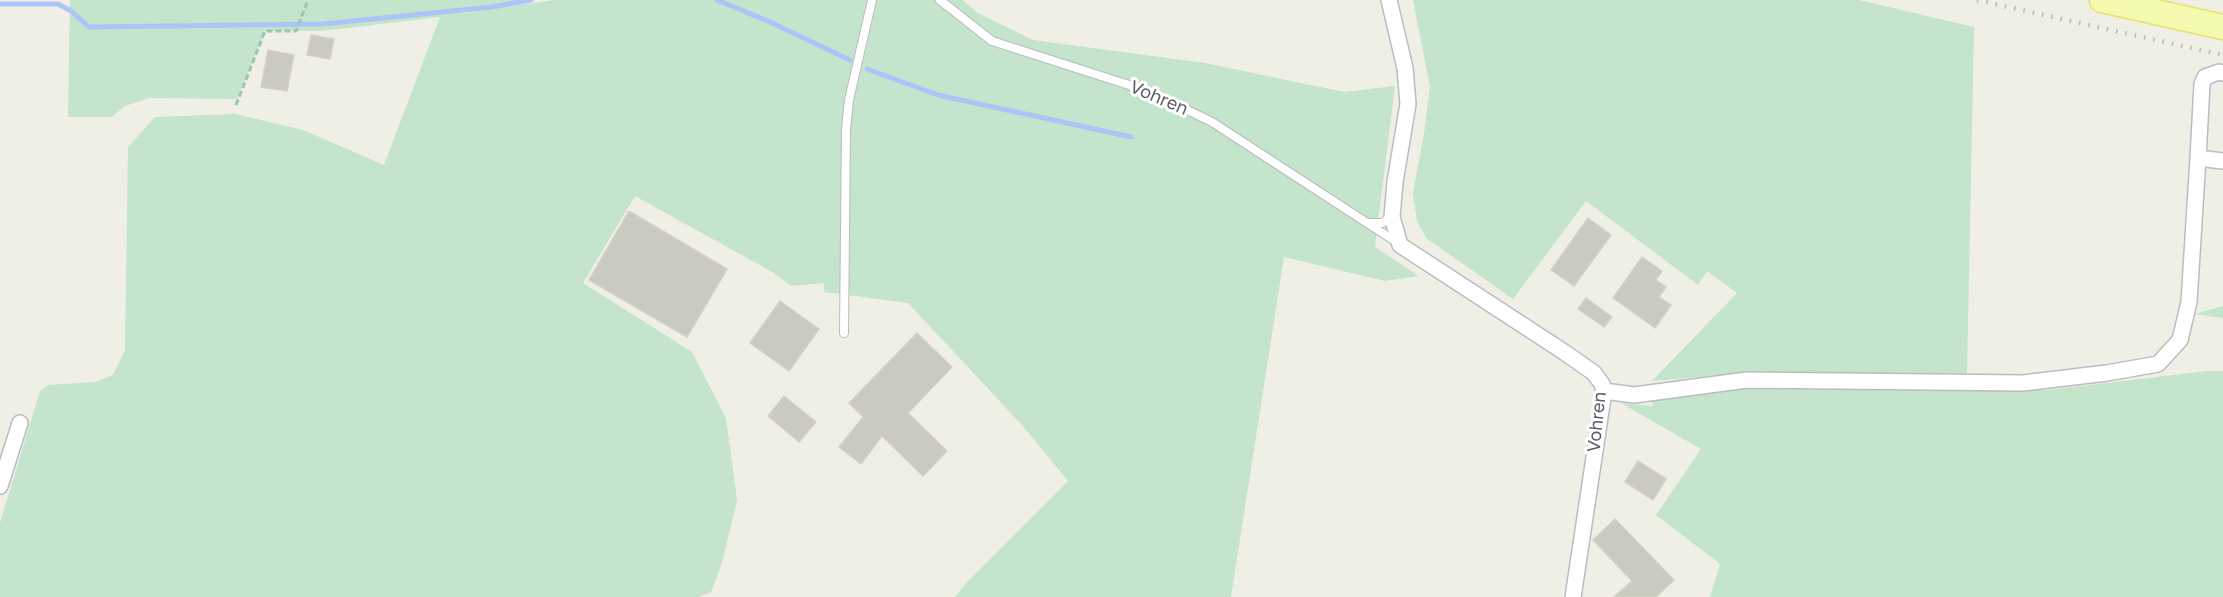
<!DOCTYPE html>
<html>
<head>
<meta charset="utf-8">
<style>
  body { margin:0 }
  canvas { display:block; background:#efefe6 }
</style>
</head>
<body>
<canvas width="2223" height="597"></canvas>
<script>
const ctx = document.querySelector('canvas').getContext('2d');
ctx.lineJoin = 'round';
function paint(path, color) { ctx.fillStyle = color; ctx.fill(path, 'evenodd'); }
const poly = rows => new Path2D(rows.map(r => 'M' + r).join(''));
function strokePath(path, color, width, dash) { ctx.strokeStyle = color; ctx.lineWidth = width; ctx.lineCap = dash ? 'butt' : 'round'; ctx.setLineDash(dash || []); ctx.stroke(path); }
function label(font, color, halo, rows, align = 'center') {
  ctx.font = font + ' "Golos Text",sans-serif'; ctx.lineWidth = 6; ctx.setLineDash([]); ctx.textBaseline = 'middle'; ctx.strokeStyle = halo; ctx.fillStyle = color; for (const [text, x, y, turn = 0] of rows) {
    ctx.save(); ctx.translate(x, y); ctx.rotate((+turn || 0) * Math.PI / 180); ctx.textAlign = isNaN(turn) ? turn : align; if (halo) ctx.strokeText(text, 0, 0); ctx.fillText(text, 0, 0); ctx.restore();
  }
}
paint(poly([
  [70,0,519,0,455,14,555,0,962,0,978,13,1033,40,1205,63,1344,92,1395,86,1375,247,1419,276,1385,281,1284,257,1231,597,955,597,968,581,1068,481,1022,425,908,303,824,292,824,283,791,286,774,273,635,196,583,283,692,352,726,418,737,500,722,563,711,592,699,597,0,597,0,523,40,391,48,385,95,382,113,375,125,350,128,147,155,117,235,114,303,130,384,165,440,17,322,31,265,31,237,99,149,98,125,106,112,117,68,117],
  [1413,0,1859,0,1974,27,1967,373,1749,373,1652,381,1737,293,1707,271,1698,285,1586,201,1513,299,1426,238,1417,221,1413,193,1424,134,1430,87],
  [2223,306,2223,318,2195,314],
  [2207,371,2223,371,2223,597,1710,597,1720,564,1656,515,1701,449,1621,403,1653,406,1651,398,1744,386,2047,390]
]), '#c4e4cc');
strokePath(poly([
  [717,0,770,22,850,60],
  [0,4,58,4,71,11,89,27,323,24,492,7,531,0],
  [867,69,938,95,1131,137]
]), '#acc5f9', 5);
const building = poly([
  [311,35,334,39,330,59,307,55,311,35],
  [268,50,294,55,287,91,261,87,268,50],
  [629,211,727,269,687,337,589,280,629,211],
  [1588,218,1611,235,1574,286,1551,270,1588,218],
  [1642,257,1662,271,1656,280,1666,287,1659,297,1671,305,1655,328,1613,298,1642,257],
  [1586,298,1612,317,1604,327,1578,309,1586,298],
  [780,301,819,329,789,371,750,343,780,301],
  [917,333,952,367,908,413,947,451,923,476,882,436,861,464,839,447,863,417,849,403,917,333],
  [784,396,816,422,799,442,768,416,784,396],
  [1638,461,1666,479,1653,500,1625,482,1638,461],
  [1615,519,1674,580,1656,597,1614,597,1632,581,1593,540,1615,519]
]);
paint(building, '#cac9c2');
strokePath(building, '#d3d2c5', 1.5);
const lane = poly([
  [940,0,992,41,1129,85,1173,103,1212,122,1398,243],
  [1368,223,1382,223,1392,217],
  [844,333,846,129,849,100,872,0]
]);
const street = poly([
  [1389,0,1405,68,1408,104,1395,182,1392,217,1400,245,1564,352,1594,373,1602,384,1604,391,1573,597],
  [2198,158,2202,84,2205,77,2219,72,2223,73],
  [1604,391,1634,395,1747,380,2023,383,2107,373,2158,364,2180,340,2189,302,2198,158,2223,161],
  [0,486,20,423]
]);
const primary = poly([
  [2102,0,2223,27]
]);
strokePath(lane, '#bbbcc1', 10);
strokePath(street, '#bbbcc1', 18);
strokePath(primary, '#e8e266', 27);
strokePath(poly([
  [236,105,265,31,296,31,308,0]
]), '#9ec4b2', 3, [6, 3]);
strokePath(lane, '#fff', 8);
strokePath(street, '#fff', 15);
strokePath(primary, '#f4fab0', 24);
strokePath(poly([
  [1977,0,2223,55]
]), '#b8b8b9', 4.5, [1.5, 8]);
label('18px', '#5e5f65', '#fff', [
  ["Vohren",1159,98,23],
  ["Vohren",1597,422,-84]
]);
</script>
</body>
</html>
